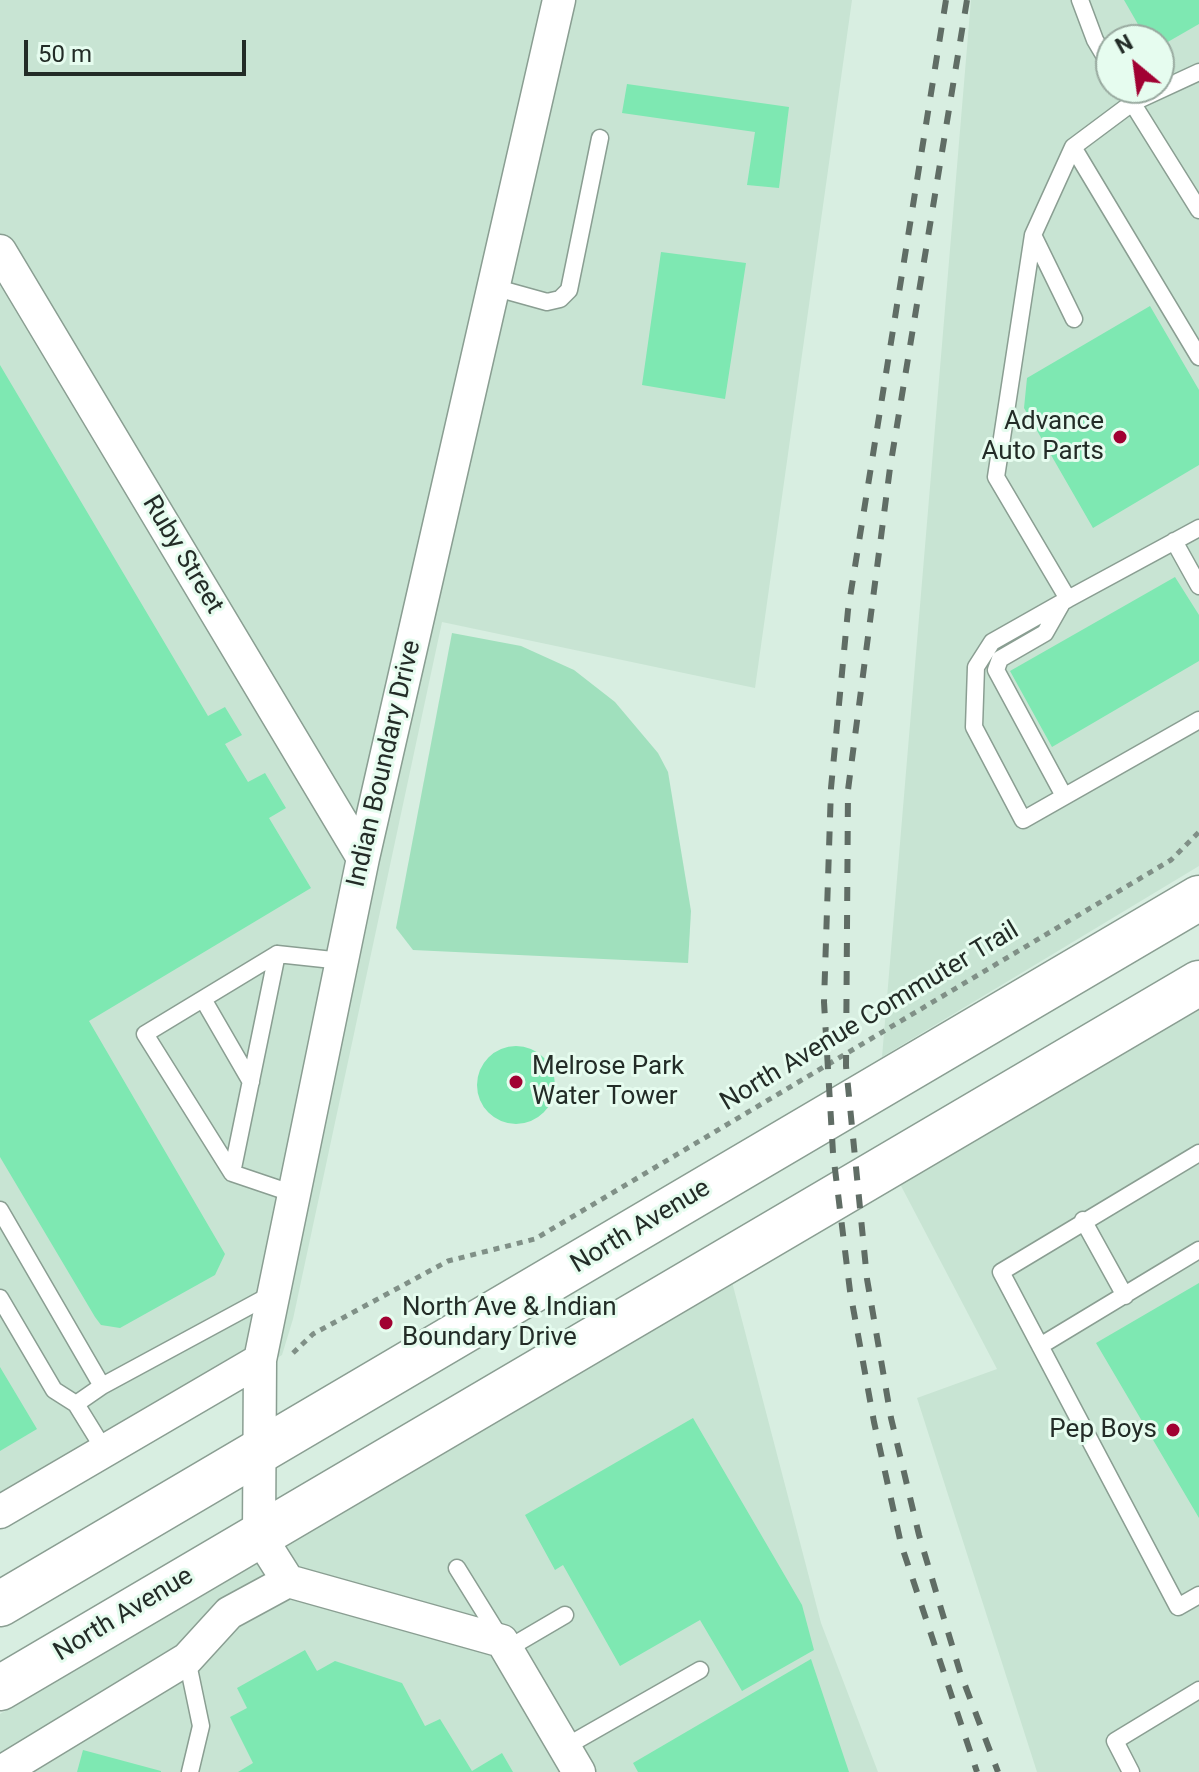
<!DOCTYPE html>
<html>
<head>
<meta charset="utf-8">
<style>
  body { margin:0 }
  #map { position:relative; width:1199px; height:1772px; overflow:hidden; background:#d8eee1; font-family:Roboto,sans-serif }
  canvas { display:block }
  .north { position:absolute; left:1095px; top:24px; width:80px; height:80px; box-sizing:border-box; background:#e6fcef; border:2px solid #98a99f; border-radius:50%; rotate:331deg; font-size:22px; font-weight:700; line-height:32px; text-align:center; color:#232c27 }
  .north::after { content:''; display:block; margin:auto; width:28px; height:36px; background:#a10132; clip-path:polygon(50% 0,100% 100%,50% 72%,0 100%) }
  .scale { position:absolute; left:24px; top:40px; width:222px; height:36px; box-sizing:border-box; border:4px solid #232c27; border-top:0; padding-left:10px; font-size:24px; line-height:28px; white-space:nowrap; color:#232c27; -webkit-text-stroke:6px #e6fcef; paint-order:stroke }
</style>
</head>
<body>
<div id="map">
<canvas width="1199" height="1772"></canvas>
<div class="north">N</div>
<div class="scale">50 m</div>
</div>
<script>
const ctx = document.querySelector('canvas').getContext('2d');
ctx.lineJoin = 'round';
function paint(path, color) { ctx.fillStyle = color; ctx.fill(path, 'evenodd'); }
const poly = rows => new Path2D(rows.map(r => 'M' + r).join(''));
function strokePath(path, color, width, dash) { ctx.strokeStyle = color; ctx.lineWidth = width; ctx.lineCap = dash ? 'butt' : 'round'; ctx.setLineDash(dash || []); ctx.stroke(path); }
function label(font, color, halo, rows, align = 'center') {
  ctx.font = font + ' Roboto,sans-serif'; ctx.lineWidth = 6; ctx.setLineDash([]); ctx.textBaseline = 'middle'; ctx.strokeStyle = halo; ctx.fillStyle = color; for (const [text, x, y, turn = 0] of rows) {
    ctx.save(); ctx.translate(x, y); ctx.rotate((+turn || 0) * Math.PI / 180); ctx.textAlign = isNaN(turn) ? turn : align; if (halo) ctx.strokeText(text, 0, 0); ctx.fillText(text, 0, 0); ctx.restore();
  }
}
paint(poly([
  [0,0,852,0,755,688,442,622,293,1319,282,1355,153,1432,0,1515],
  [971,0,1199,0,1199,866,882,1057],
  [1111,40,1159,40,1159,88,1111,88],
  [1199,1005,1199,1772,1037,1772,917,1398,997,1369,899,1182],
  [731,1278,821,1623,878,1772,0,1772,0,1714]
]), '#c8e4d3');
paint(poly([
  [452,633,521,646,574,670,615,702,658,753,668,772,691,911,688,963,413,950,396,928]
]), '#a0e0bd');
paint(poly([
  [1124,0,1199,0,1199,24,1159,47,1159,40,1147,40],
  [627,84,789,107,779,188,747,185,755,132,622,113],
  [661,252,746,263,725,399,642,385],
  [1150,306,1199,390,1199,465,1093,528,1024,408,1027,378],
  [0,365,208,716,225,707,242,735,225,744,248,782,265,773,286,808,269,818,311,888,89,1021,225,1254,215,1275,120,1328,101,1325,95,1317,0,1157],
  [1175,577,1199,615,1199,661,1052,747,1010,671],
  '477 1085a39 39 0 1 1 78 0a39 39 0 1 1-78 0Z',
  [1199,1283,1199,1518,1096,1343],
  [0,1367,37,1429,0,1451],
  [693,1418,802,1605,814,1650,742,1691,700,1620,620,1666,563,1565,555,1570,525,1515],
  [305,1650,317,1671,335,1661,402,1683,425,1726,440,1719,472,1771,502,1753,513,1772,238,1772,253,1763,230,1717,247,1708,237,1688],
  [811,1659,849,1772,638,1772,633,1763],
  [83,1750,161,1771,161,1772,77,1772]
]), '#7ee8b2');
const lane = poly([
  [1080,0,1095,40,1111,67],
  [1199,72,1132,103,1073,147,1033,235,996,477,1068,599,1199,528],
  [1123,88,1199,210],
  [1073,147,1199,357],
  [1033,235,1074,319],
  [493,287,547,302,560,299,569,290,600,138],
  [1174,541,1199,586],
  [1068,599,992,642,976,667,974,727,1023,820,1199,720],
  [1062,603,1045,633,1000,659,996,670,1064,796],
  [203,999,251,1082],
  [1199,1153,1001,1272,1178,1607,1199,1595],
  [232,1173,277,954],
  [294,1194,232,1173,145,1034,277,954,342,961],
  [0,1210,102,1386],
  [1083,1220,1125,1296],
  [0,1298,54,1390,76,1404,105,1451],
  [1040,1346,1199,1250],
  [76,1404,102,1386,272,1294],
  [457,1568,501,1639],
  [507,1649,565,1615],
  [187,1659,201,1726,190,1772],
  [565,1747,700,1670],
  [1131,1772,1115,1741,1199,1690]
]);
const street = poly([
  [559,0,363,858,260,1360,259,1535,288,1581,502,1641,579,1772],
  [0,251,363,858],
  [0,1512,260,1360],
  [1,1772,187,1659,229,1613,288,1581]
]);
const primary = poly([
  [0,1604,1199,898],
  [0,1688,1199,983]
]);
strokePath(lane, '#8a9e92', 19);
strokePath(street, '#8a9e92', 35);
strokePath(primary, '#8a9e92', 47);
strokePath(poly([
  [293,1353,313,1334,448,1261,535,1239,1171,860,1199,832]
]), '#809087', 5, [6, 6]);
strokePath(lane, '#fff', 16);
strokePath(street, '#fff', 32);
strokePath(primary, '#fff', 44);
strokePath(poly([
  [946,0,848,610,831,788,824,1002,833,1153,850,1291,874,1422,901,1544,977,1772],
  [967,0,890,468,848,790,846,1066,867,1279,891,1418,919,1535,960,1672,998,1772]
]), '#606d65', 6, [14, 14]);
for (const [x, y, r, color] of [
  [1120,437,8,"#a10132"],
  [516,1082,8,"#a10132"],
  [386,1323,8,"#a10132"],
  [1173,1430,8,"#a10132"]
]) { const dot = new Path2D(); dot.arc(x, y, r, 0, 2 * Math.PI); ctx.fillStyle = color; ctx.fill(dot); strokePath(dot, '#e6fcef', 3); }
label('26px', '#232c27', '#e6fcef', [
  ["Advance",1104,422],
  ["Auto Parts",1104,452],
  ["Melrose Park",532,1067,"left"],
  ["Water Tower",532,1097,"left"],
  ["North Ave & Indian",402,1308,"left"],
  ["Boundary Drive",402,1338,"left"],
  ["Pep Boys",1157,1430]
], 'right');
label('26px', '#232c27', '#e6fcef', [
  ["Ruby Street",182,555,59],
  ["Indian Boundary Drive",385,764,-77],
  ["North Avenue Commuter Trail",870,1017,-31],
  ["North Avenue",641,1227,-31],
  ["North Avenue",124,1615,-31]
]);
</script>
</body>
</html>
